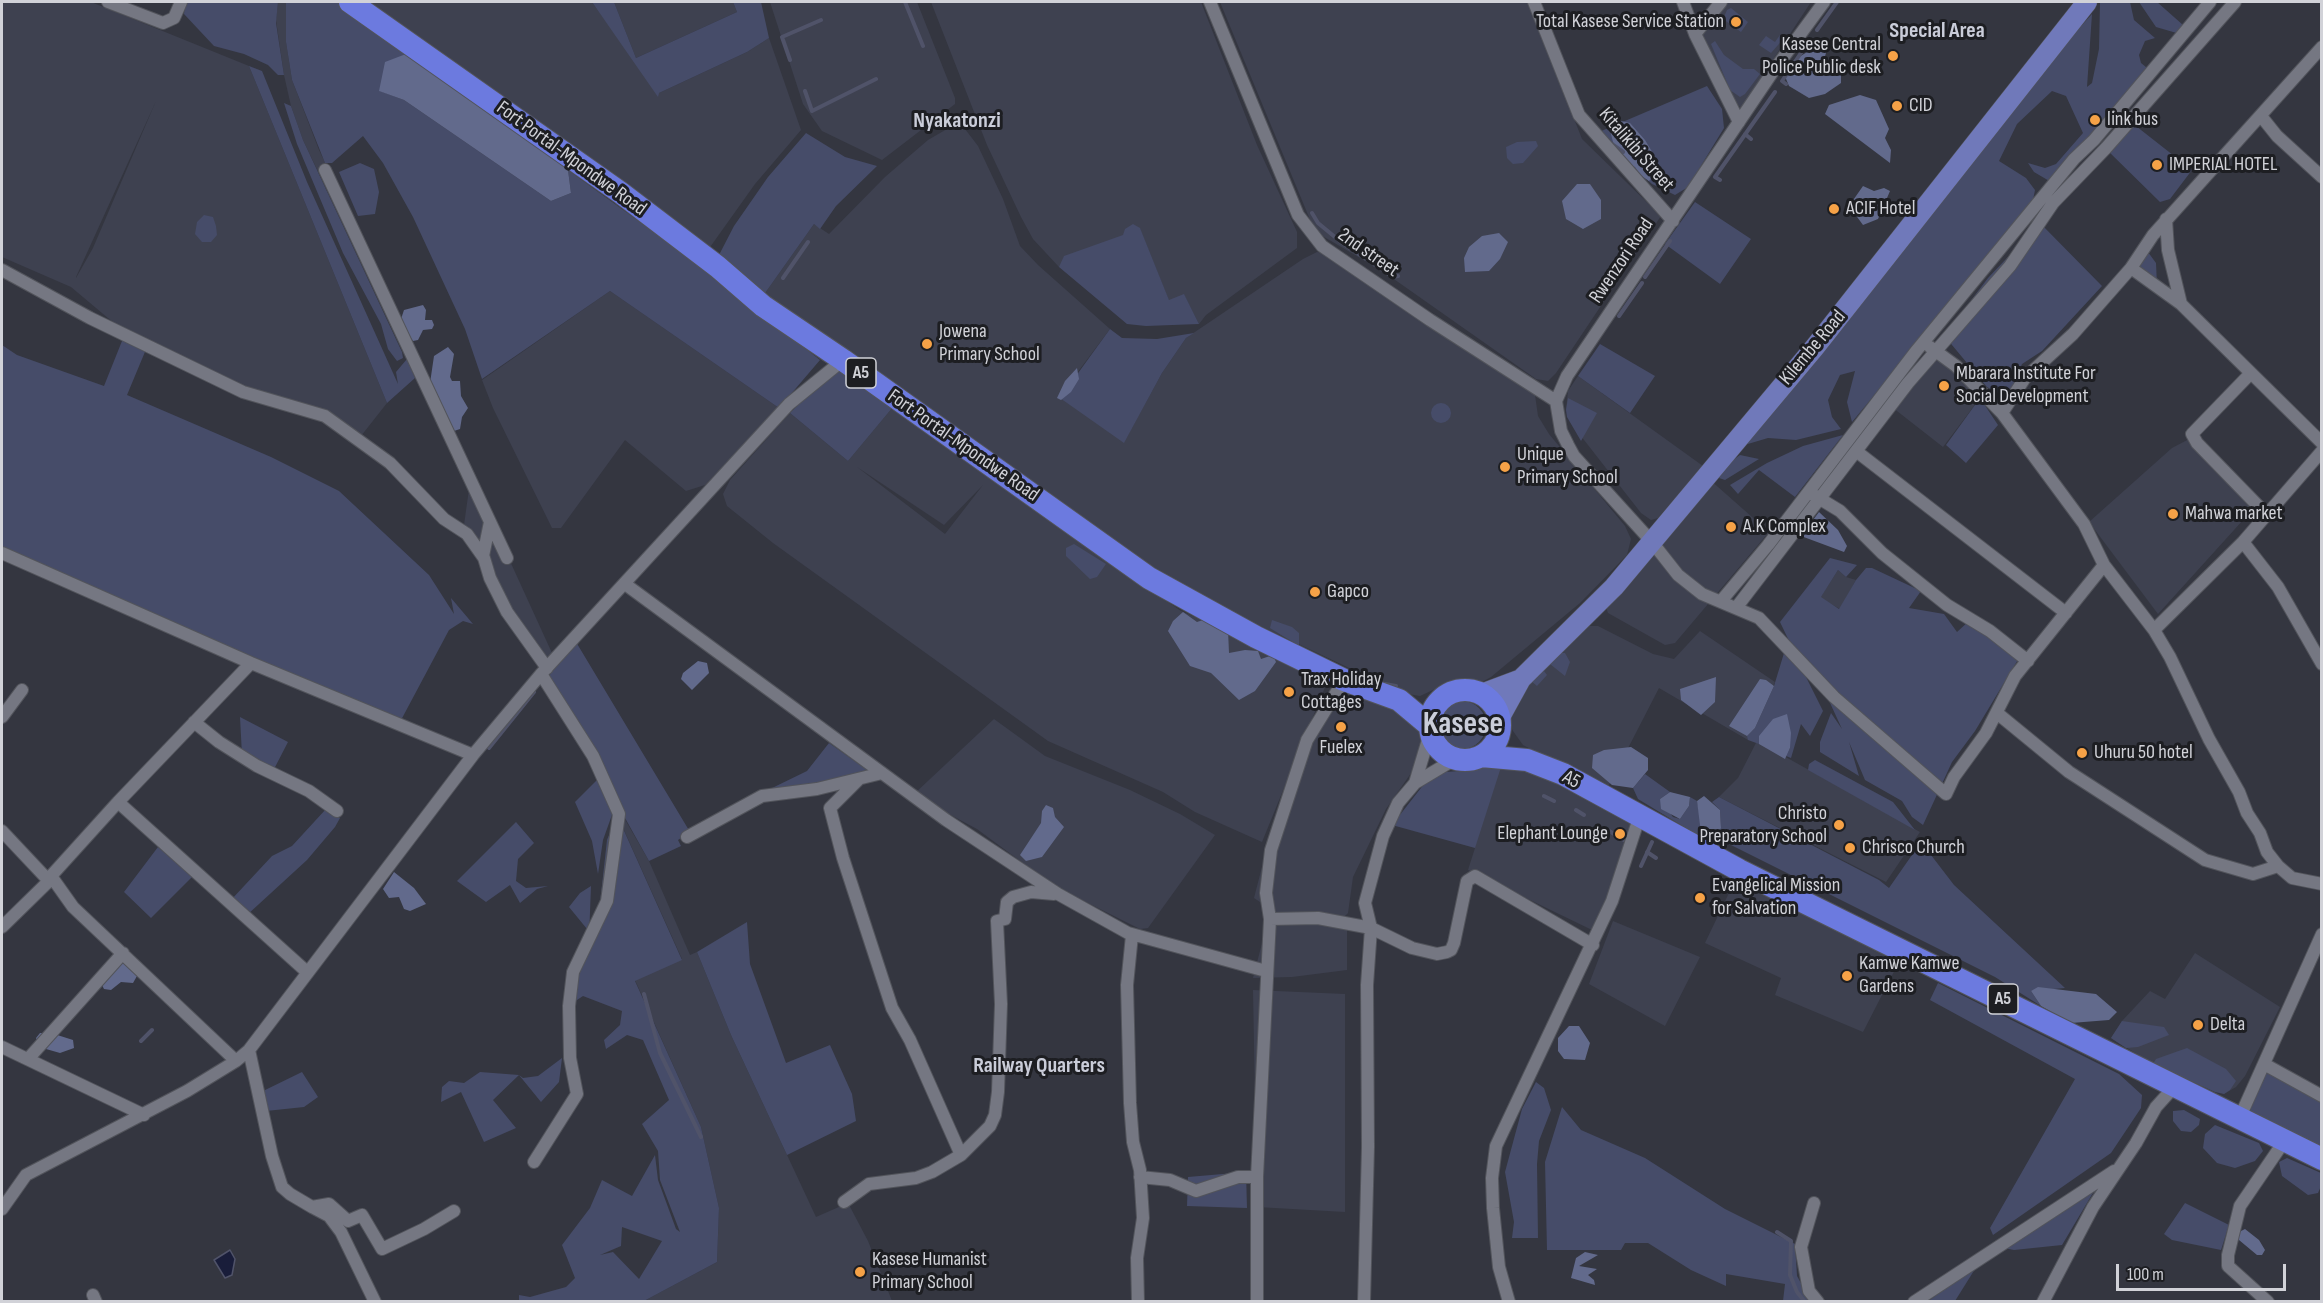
<!DOCTYPE html>
<html>
<head>
<meta charset="utf-8">
<style>
  body { margin:0 }
  #map { position:relative; width:2323px; height:1303px; overflow:hidden; background:#343640; font-family:"Sofia Sans Condensed",sans-serif }
  canvas { display:block }
  .frame { position:absolute; inset:0; border:3px solid #d1d2d8; pointer-events:none }
  .scale { position:absolute; left:2116px; top:1264px; width:170px; height:27px; box-sizing:border-box; border:3px solid #d1d2d8; border-top:0; padding-left:8px; font-size:18px; line-height:21px; white-space:nowrap; color:#d1d2d8; -webkit-text-stroke:4px #1d1e22; paint-order:stroke }
</style>
</head>
<body>
<div id="map">
<canvas width="2323" height="1303"></canvas>
<div class="frame"></div>
<div class="scale">100 m</div>
</div>
<script>
const ctx = document.querySelector('canvas').getContext('2d');
ctx.lineJoin = 'round';
function paint(path, color) { ctx.fillStyle = color; ctx.fill(path, 'evenodd'); }
const poly = rows => new Path2D(rows.map(r => 'M' + r).join(''));
function strokePath(path, color, width, dash) { ctx.strokeStyle = color; ctx.lineWidth = width; ctx.lineCap = dash ? 'butt' : 'round'; ctx.setLineDash(dash || []); ctx.stroke(path); }
function label(font, color, halo, rows, align = 'center') {
  ctx.font = font + ' "Sofia Sans Condensed",sans-serif'; ctx.lineWidth = 6; ctx.setLineDash([]); ctx.textBaseline = 'middle'; ctx.strokeStyle = halo; ctx.fillStyle = color; for (const [text, x, y, turn = 0] of rows) {
    ctx.save(); ctx.translate(x, y); ctx.rotate((+turn || 0) * Math.PI / 180); ctx.textAlign = isNaN(turn) ? turn : align; if (halo) ctx.strokeText(text, 0, 0); ctx.fillText(text, 0, 0); ctx.restore();
  }
}
paint(poly([
  [2,2,91,2,249,66,387,403,361,436,329,412,248,395,127,334,71,287,2,257],
  [156,101,93,248,76,278,76,277],
  [278,2,286,2,286,42,292,80,319,150,375,266,552,653,545,659,533,647,464,525,469,489,303,140,291,106,284,75,276,20],
  [368,2,592,2,659,93,747,52,769,38,801,130,755,184,708,250],
  [614,2,733,2,737,12,636,58],
  [770,2,917,2,955,98,955,104,882,160,822,131,803,104],
  [931,2,1201,2,1257,145,1297,232,1297,248,1206,315,1199,324,1184,295,1169,301,1140,229,1059,267,1033,239,1021,217,987,145],
  [1220,2,1528,2,1582,139,1661,216,1556,373,1548,381,1536,379,1381,270,1319,234,1311,222],
  [1724,2,1811,2,1741,108,1736,103,1702,34],
  [947,129,965,129,978,146,1003,199,1020,246,1038,265,1110,329,1074,377,1124,442,1162,373,1186,338,1303,259,1317,252,1327,253,1535,395,1538,416,1549,434,1625,526,1631,539,1627,555,1580,603,1491,677,1478,684,1450,682,1420,696,1402,693,1233,613,1136,557,763,296,814,224,829,234,885,177,928,140],
  [610,291,779,408,705,485,686,491,625,440,561,528,552,528,493,408,482,380],
  [1938,355,1980,398,1943,447,1888,404],
  [1578,376,1703,466,1658,518,1651,520,1641,513,1570,422,1566,410,1568,391],
  [893,407,1181,611,1330,675,1262,842,1195,812,1163,792,1048,741,773,543,727,506,723,494,730,480,790,413,848,461],
  [857,467,944,525,983,485,945,534],
  [2193,437,2253,509,2158,614,2089,522,2172,448],
  [1709,479,1769,532,1675,643,1665,645,1608,613,1604,601],
  [1838,570,1846,577,1856,580,1840,609,1820,598],
  [1582,626,1598,626,1653,654,1674,659,1700,631,1775,682,1748,740,1659,688,1607,789,1523,745,1513,731,1505,715,1510,689],
  [1338,678,1414,719,1420,733,1421,748,1416,766,1386,809,1353,877,1348,913,1344,917,1275,912,1254,898,1265,855],
  [994,719,1045,756,1130,790,1180,814,1215,835,1148,928,1140,929,1054,886,977,829,913,795],
  [1757,741,1920,832,1886,882,1719,797,1738,778],
  [1502,764,1517,765,1632,817,1619,891,1597,929,1590,929,1468,870,1475,848,1473,819],
  [610,799,619,809,649,861,690,955,697,952,731,1035,816,1217,848,1203,868,1241,892,1301,644,1301,717,1262,719,1208,701,1127,635,980,682,959],
  [1739,872,1901,958,1863,1032,1775,995,1781,978,1705,943],
  [1268,920,1317,921,1347,928,1347,970,1292,977,1253,978],
  [1613,921,1700,957,1665,1026,1589,984],
  [2195,953,2280,1007,2245,1076,2236,1087,2224,1094,2153,1064,2111,1038,2122,1021,2150,991,2165,999],
  [1253,990,1345,994,1345,1212,1257,1207]
]), '#3e4150');
paint(poly([
  [185,2,278,2,276,23,284,75,278,75,268,65,244,54,214,46,184,14],
  [286,2,337,2,400,45,406,54,380,91,404,100,551,201,571,193,568,170,713,275,820,360,779,408,610,291,482,379,465,329,413,217,383,163,363,136,332,163,325,163,292,80,286,42],
  [592,2,614,2,636,58,737,12,733,2,761,2,769,38,747,52,659,93,658,97],
  [2100,2,2130,2,2134,20,2155,38,2145,41,2139,55,2141,63,2152,72,2051,182,2034,172,2028,163,2045,168,2056,164,2083,133,2066,96,2052,91,2017,124,1999,161,2026,178,2035,190,2032,205,1852,422,1847,402,1855,371,1840,375,1828,400,1832,417,1841,429,1796,440,1768,438,1741,446,1858,308,2060,49,2092,14,2087,87,2092,83,2099,49],
  [2139,2,2157,2,2183,25,2180,34,2156,27],
  [1731,8,1748,22,1741,32,1723,19,1727,10],
  [1780,35,1785,37,1771,53,1759,45,1766,36,1775,42],
  [1715,41,1724,55,1743,69,1754,69,1760,74,1745,94,1740,97,1730,90,1711,44],
  [249,66,262,71,307,182,398,384,396,372,407,359,415,378,387,403],
  [1707,86,1722,109,1724,128,1688,187,1675,195,1652,184,1614,150,1599,132],
  [284,103,291,106,303,140,402,352,403,358,397,361,388,349,381,324,343,253,297,144],
  [2127,119,2192,170,2170,199,2160,202,2106,149],
  [806,133,845,157,877,166,836,206,820,229,814,224,763,296,719,255,734,226,768,177],
  [1536,141,1538,146,1523,163,1513,164,1507,158,1506,147,1517,142],
  [360,163,374,169,379,192,375,214,358,216,339,172],
  [1695,202,1751,239,1720,284,1665,244],
  [204,215,213,217,216,226,217,235,211,242,202,242,195,234,197,222],
  [2040,223,2102,286,2042,351,2022,364,2012,388,2002,395,1987,387,1947,339,1954,323,1988,278],
  [1133,224,1140,228,1169,300,1184,294,1199,324,1146,326,1127,324,1059,267,1064,256,1123,235,1125,229],
  [2145,248,2156,263,2157,285,2130,272],
  [1110,329,1122,338,1157,339,1194,333,1186,338,1162,373,1124,443,1060,398],
  [124,336,147,347,127,395,271,457,339,491,429,575,454,614,451,598,473,624,463,621,449,630,400,722,2,550,2,345,17,355,104,386],
  [1600,344,1655,376,1630,413,1578,376],
  [842,370,893,407,848,461,790,413,832,371],
  [1568,398,1597,413,1581,441,1567,417,1566,410],
  [1980,398,1998,425,1966,463,1946,445],
  '1431 413a10 10 0 1 1 20 0a10 10 0 1 1-20 0Z',
  [1843,435,1795,497,1759,470,1738,494,1730,485,1767,463,1803,446],
  [1740,455,1759,459,1725,480,1719,478,1726,465],
  [1074,544,1106,564,1097,577,1090,579,1066,556,1066,548],
  [1830,558,1857,565,1846,577,1838,570,1821,597,1839,609,1856,580,1866,568,1872,568,1921,591,1909,608,1944,614,1957,632,1969,621,2019,658,1975,731,1952,762,1923,825,1912,817,1902,801,1865,780,1849,742,1859,776,1820,752,1820,742,1831,713,1842,729,1814,668,1791,645,1780,622],
  [1272,620,1292,627,1299,633,1299,646,1270,628],
  [576,642,690,832,678,840,681,846,649,861,547,678],
  [1559,653,1565,653,1570,662,1565,676,1550,664,1544,671,1547,675,1537,686,1530,680],
  [1784,653,1804,673,1823,711,1810,736,1801,724,1791,758,1786,756,1790,748,1759,736,1759,744,1748,740,1747,736,1755,728,1774,686],
  '1438 725a24 24 0 1 1 48 0a24 24 0 1 1-48 0Z',
  [240,717,288,742,273,771,242,755],
  [829,743,870,772,815,786,768,790,807,771],
  [1815,760,1893,802,1915,830,1808,770,1809,764],
  [1502,764,1475,848,1392,825,1428,779,1446,772,1473,770],
  [1645,774,1670,792,1660,799,1673,817,1680,819,1689,806,1690,797,1697,801,1704,839,1638,799,1633,788],
  [597,780,613,812,603,840,598,874,592,841,575,802],
  [1719,797,1879,880,1889,888,1921,842,1954,885,2065,988,2031,991,2041,1006,1995,977,1717,838,1721,828,1720,810,1712,802],
  [326,809,340,818,335,827,307,860,247,915,231,900,272,856,292,846],
  [617,815,682,960,635,981,701,1127,719,1208,717,1262,644,1301,519,1301,519,1295,530,1297,566,1287,575,1278,562,1245,590,1208,602,1180,632,1196,655,1155,658,1180,676,1229,680,1232,660,1180,658,1151,642,1124,669,1100,643,1040,627,1035,606,1049,604,1040,620,1025,622,1011,583,996,571,1004,577,972,600,903,607,840],
  [622,1227,662,1241,639,1279,613,1252,600,1255,621,1246],
  [516,822,534,843,518,859,516,881,526,888,548,886,537,889,520,903,510,885,486,902,457,881],
  [158,847,192,877,151,918,124,892],
  [591,886,589,938,587,929,569,907,580,893],
  [747,922,750,964,786,1063,830,1045,852,1094,856,1121,787,1155,731,1035,697,952],
  [1938,983,2119,1074,2142,1095,2141,1108,2111,1153,1993,1235,1990,1228,2075,1079,1930,1000],
  [2122,1021,2164,1027,2169,1035,2138,1047,2126,1048,2111,1038],
  [2187,1048,2226,1069,2236,1081,2230,1090,2224,1094,2215,1092,2153,1064,2156,1059],
  [562,1058,559,1082,541,1102,519,1075,493,1100,516,1128,484,1142,461,1092,441,1102,442,1087,449,1081,464,1083,480,1072,519,1075,523,1078,538,1076],
  [2266,1068,2321,1099,2321,1150,2246,1113],
  [302,1072,318,1097,304,1107,266,1111,261,1092],
  [1536,1082,1544,1088,1551,1110,1539,1141,1537,1164,1538,1238,1512,1238,1514,1222,1505,1172,1522,1109],
  [1562,1107,1581,1130,1645,1158,1725,1209,1795,1244,1797,1276,1811,1301,1783,1301,1785,1284,1726,1274,1726,1286,1691,1270,1648,1243,1625,1243,1621,1250,1547,1250,1545,1162],
  [2184,1110,2200,1119,2199,1125,2191,1132,2181,1131,2173,1121,2173,1111],
  [2215,1125,2259,1143,2263,1151,2255,1161,2235,1168,2217,1163,2203,1148,2205,1134],
  [2287,1158,2321,1173,2321,1186,2318,1193,2308,1195,2282,1176,2279,1162],
  [1246,1172,1247,1208,1187,1206,1188,1177],
  [2103,1176,2062,1245,2014,1250,2004,1248],
  [2185,1203,2229,1225,2221,1250,2172,1240,2164,1234],
  [1975,1269,1955,1301,1927,1302,1956,1281]
]), '#464c69');
paint(poly([
  [1812,49,1827,49,1823,64,1835,64,1841,72,1841,83,1825,94,1809,98,1789,86,1784,74,1791,62],
  [406,54,524,135,568,170,571,193,551,201,404,100,379,91,385,62],
  [1860,95,1876,100,1889,129,1885,138,1891,150,1890,163,1825,114,1829,105],
  [1621,121,1630,123,1645,140,1657,160,1656,173,1649,181,1640,175,1635,167,1623,162,1613,142,1610,130],
  [1577,184,1590,184,1601,200,1601,219,1583,229,1566,219,1562,201],
  [1863,186,1874,191,1884,188,1890,191,1878,219,1863,225,1849,206],
  [1499,233,1508,242,1500,259,1489,271,1465,272,1464,258,1469,247,1482,236],
  [423,305,426,310,425,320,432,320,434,325,432,329,423,330,418,340,413,341,400,322,404,310],
  [448,347,454,354,450,377,452,381,460,381,461,396,468,408,462,417,460,429,454,431,430,383,434,356],
  [1077,368,1079,379,1071,392,1061,400,1057,398,1065,381],
  [1819,512,1838,530,1847,546,1844,552,1801,536],
  [1183,612,1197,622,1206,619,1228,630,1229,653,1245,650,1258,651,1261,659,1273,655,1276,662,1255,691,1239,700,1211,673,1190,666,1168,631,1173,621],
  [698,661,707,663,709,673,692,690,681,679,683,673],
  [1716,677,1715,702,1701,715,1681,700,1680,689],
  [1760,679,1766,680,1774,686,1755,728,1747,736,1729,726],
  [1787,714,1791,733,1790,748,1785,759,1759,744,1759,736,1773,719],
  [1631,747,1648,758,1648,770,1633,788,1612,785,1592,768,1593,755,1604,750],
  [1670,792,1690,797,1689,806,1680,819,1661,809,1660,799],
  [1704,796,1720,810,1721,828,1717,838,1711,842,1704,839,1700,825,1697,801],
  [1046,805,1053,808,1055,817,1064,827,1042,857,1026,861,1020,855,1041,823,1042,811],
  [394,872,414,888,426,904,410,911,404,909,399,897,389,898,383,889],
  [124,963,134,970,137,976,133,983,121,982,111,990,104,989,101,983,118,964],
  [2038,987,2096,994,2117,1012,2109,1020,2071,1023,2041,1006,2031,991],
  [1569,1026,1579,1026,1590,1043,1585,1060,1564,1059,1558,1051,1558,1038],
  [40,1033,51,1033,73,1040,74,1048,60,1053,39,1047,36,1038],
  [2245,1229,2259,1240,2265,1250,2262,1255,2257,1255,2239,1240,2237,1233],
  [1585,1252,1598,1255,1579,1266,1597,1269,1588,1275,1594,1280,1595,1285,1571,1278,1576,1258]
]), '#626a8c');
const water = poly([
  [230,1250,235,1259,232,1275,225,1278,214,1260,230,1250]
]);
paint(water, '#191d3a');
strokePath(water, '#505369', 1.5);
strokePath(poly([
  [905,2,923,46],
  [1817,30,1837,2],
  [790,60,782,37,821,20],
  [1786,84,1782,81,1809,41],
  [805,91,812,111,876,79],
  [1745,134,1751,139],
  [1609,142,1623,152],
  [1720,180,1715,177,1775,92],
  [1312,213,1318,223,1341,242,1393,277,1398,276],
  [1645,277,1670,241],
  [783,278,808,242],
  [1619,316,1642,283],
  [1385,684,1396,686],
  [489,748,534,692],
  [1544,796,1554,801],
  [1576,810,1584,815],
  [1606,829,1624,840],
  [1647,852,1656,858],
  [1641,866,1652,842],
  [644,994,660,1053,701,1137],
  [141,1041,152,1030],
  [1777,1232,1791,1241,1790,1275,1797,1292,1805,1302]
]), '#505369', 4);
const street = poly([
  [108,2,163,23,174,18,181,2],
  [1210,2,1298,215,1322,246,1430,320,1556,401],
  [1534,2,1579,115,1673,221],
  [1683,2,1695,34,1739,122],
  [1824,2,1774,70,1567,376,1556,401,1561,431,1568,445,1574,456,1652,542,1678,575,1702,594,1759,618,1834,697,1946,794,1954,777,1986,733,2015,676,2104,565],
  [1695,34,1721,2],
  [2261,116,2277,136,2322,177],
  [325,170,507,558],
  [2166,219,2168,250,2181,304,2322,443],
  [2131,268,2181,304],
  [2,270,90,318,243,392,325,416,390,463,444,519,467,534,484,558,490,578,507,612,547,668],
  [1930,347,1956,366,2002,413,2084,524,2104,565,2154,630,2170,657,2209,739,2239,792,2247,813,2260,833,2267,852,2278,866,2292,878,2322,884],
  [2250,374,2192,434,2197,443,2266,514],
  [2002,413,2025,378,2073,334,2131,268,2153,235,2322,47],
  [1856,451,2066,613],
  [1812,494,1840,511,1882,553,1947,605,1990,631,2028,661],
  [2243,542,2278,587,2322,664],
  [2,553,251,663,473,755],
  [483,556,490,522],
  [625,584,946,820,1058,894,1128,933,1266,971],
  [1721,601,1768,545,1917,350,2074,159,2094,140,2210,2],
  [1736,608,1908,383,2010,266,2053,203,2106,148,2235,2],
  [2154,630,2243,542,2322,451],
  [1344,680,1307,740,1271,850,1266,893,1270,919,1318,918,1371,928,1412,948,1437,954,1447,952,1451,950,1454,943,1467,881,1475,876,1593,945],
  [1997,713,2069,772,2205,860,2253,874,2278,866],
  [2,717,22,690],
  [194,722,219,742,257,766,309,791,337,811],
  [859,779,830,808,843,858,892,1008,910,1040,961,1155],
  [1415,783,1430,733],
  [118,802,307,972],
  [2,831,49,881],
  [687,837,762,796,817,789,882,773],
  [51,876,73,907,236,1061],
  [2,927,49,881,51,876,118,802,251,663],
  [1132,935,1127,985,1130,1103,1133,1142,1140,1170,1143,1218,1137,1258,1138,1302],
  [2,1047,144,1115],
  [249,1050,272,1156,282,1187,290,1194,312,1207,329,1204,348,1221,362,1215,382,1249,424,1229,454,1211],
  [28,1059,123,953],
  [2264,1064,2322,1096],
  [2240,1117,2322,934],
  [534,1162,577,1094,570,1058,569,1006,573,972,607,901,619,814,593,756,541,674],
  [1140,1177,1170,1180,1196,1191,1238,1177,1257,1177],
  [844,1202,869,1184,916,1178,932,1172,961,1155,990,1126,995,1115,998,1092,1001,1004,997,921,1005,919,1007,902,1013,897,1031,892,1054,894],
  [1814,1203,1801,1247,1809,1291,1818,1302],
  [312,1207,329,1216,341,1232,375,1302],
  [2,1209,26,1175,187,1091,236,1061,249,1050,473,755,541,674,789,404,843,360],
  [93,1295,96,1302],
  [1257,1302,1257,1177,1270,919],
  [1364,1302,1368,1147,1367,985,1371,928,1365,903,1383,836,1398,803,1415,783,1455,759],
  [1509,1302,1499,1267,1493,1208,1492,1178,1496,1146,1612,901,1640,815],
  [1914,1302,2114,1171],
  [2043,1302,2093,1207,2136,1143,2156,1107,2175,1086],
  [2268,1302,2228,1266,2228,1255,2240,1206,2285,1140]
]);
const primary = poly([
  [1481,694,1521,679],
  [1499,719,1521,679,1614,587,1815,347,2087,2]
]);
const highway = poly([
  [350,2,621,193,718,267,763,306,843,360,1149,578,1256,637,1344,680,1399,700,1430,726],
  '1430 725a35 35 0 1 1 70 0a35 35 0 1 1-70 0Z',
  [1481,756,1527,760,1563,774,1739,870,2322,1159]
]);
strokePath(street, '#52545b', 14);
strokePath(primary, '#52545b', 21);
strokePath(highway, '#52545b', 24);
strokePath(street, '#757782', 12);
strokePath(primary, '#7079ba', 20);
strokePath(highway, '#6c7adf', 22);
for (const [x, y, r, color] of [
  [1736,22,6,"#f6a247"],
  [1893,56,6,"#f6a247"],
  [1897,106,6,"#f6a247"],
  [2095,120,6,"#f6a247"],
  [2157,165,6,"#f6a247"],
  [1834,209,6,"#f6a247"],
  [927,344,6,"#f6a247"],
  [1944,386,6,"#f6a247"],
  [1505,467,6,"#f6a247"],
  [2173,514,6,"#f6a247"],
  [1731,527,6,"#f6a247"],
  [1315,592,6,"#f6a247"],
  [1289,692,6,"#f6a247"],
  [1341,727,6,"#f6a247"],
  [2082,753,6,"#f6a247"],
  [1839,825,6,"#f6a247"],
  [1620,834,6,"#f6a247"],
  [1850,848,6,"#f6a247"],
  [1700,898,6,"#f6a247"],
  [1847,976,6,"#f6a247"],
  [2198,1025,6,"#f6a247"],
  [860,1272,6,"#f6a247"]
]) { const dot = new Path2D(); dot.arc(x, y, r, 0, 2 * Math.PI); ctx.fillStyle = color; ctx.fill(dot); strokePath(dot, '#1d1e22', 2); }
for (const [x, y, w] of [
  [861,373,30],
  [2003,999,30]
]) { const box = new Path2D(); box.roundRect(x - w / 2, y - 15, w, 30, 4.5); ctx.fillStyle = '#1d1e22'; ctx.fill(box); strokePath(box, '#d1d2d8', 1.5); }
label('bold 18px', '#d1d2d8', null, [
  ["A5",861,373],
  ["A5",2003,999]
]);
label('20px', '#d1d2d8', '#1d1e22', [
  ["Total Kasese Service Station",1724,22,"right"],
  ["Kasese Central",1881,45,"right"],
  ["Police Public desk",1881,68,"right"],
  ["CID",1909,106],
  ["link bus",2107,120],
  ["IMPERIAL HOTEL",2169,165],
  ["ACIF Hotel",1846,209],
  ["Jowena",939,332],
  ["Primary School",939,355],
  ["Mbarara Institute For",1956,374],
  ["Social Development",1956,397],
  ["Unique",1517,455],
  ["Primary School",1517,478],
  ["Mahwa market",2185,514],
  ["A.K Complex",1743,527],
  ["Gapco",1327,592],
  ["Trax Holiday",1301,680],
  ["Cottages",1301,703],
  ["Fuelex",1341,748,"center"],
  ["Uhuru 50 hotel",2094,753],
  ["Christo",1827,814,"right"],
  ["Preparatory School",1827,837,"right"],
  ["Elephant Lounge",1608,834,"right"],
  ["Chrisco Church",1862,848],
  ["Evangelical Mission",1712,886],
  ["for Salvation",1712,909],
  ["Kamwe Kamwe",1859,964],
  ["Gardens",1859,987],
  ["Delta",2210,1025],
  ["Kasese Humanist",872,1260],
  ["Primary School",872,1283]
], 'left');
label('20px', '#d1d2d8', '#1d1e22', [
  ["Kitalikibi Street",1636,150,49],
  ["Fort Portal-Mpondwe Road",571,159,36],
  ["2nd street",1368,253,35],
  ["Rwenzori Road",1622,261,-56],
  ["Kilembe Road",1813,348,-50],
  ["Fort Portal-Mpondwe Road",963,446,35],
  ["A5",1571,780,29]
]);
label('bold 22px', '#cacdd9', '#1d1e22', [
  ["Special Area",1937,31],
  ["Nyakatonzi",957,121],
  ["Railway Quarters",1039,1066]
]);
label('bold 32px', '#cacdd9', '#1d1e22', [
  ["Kasese",1463,725]
]);
</script>
</body>
</html>
